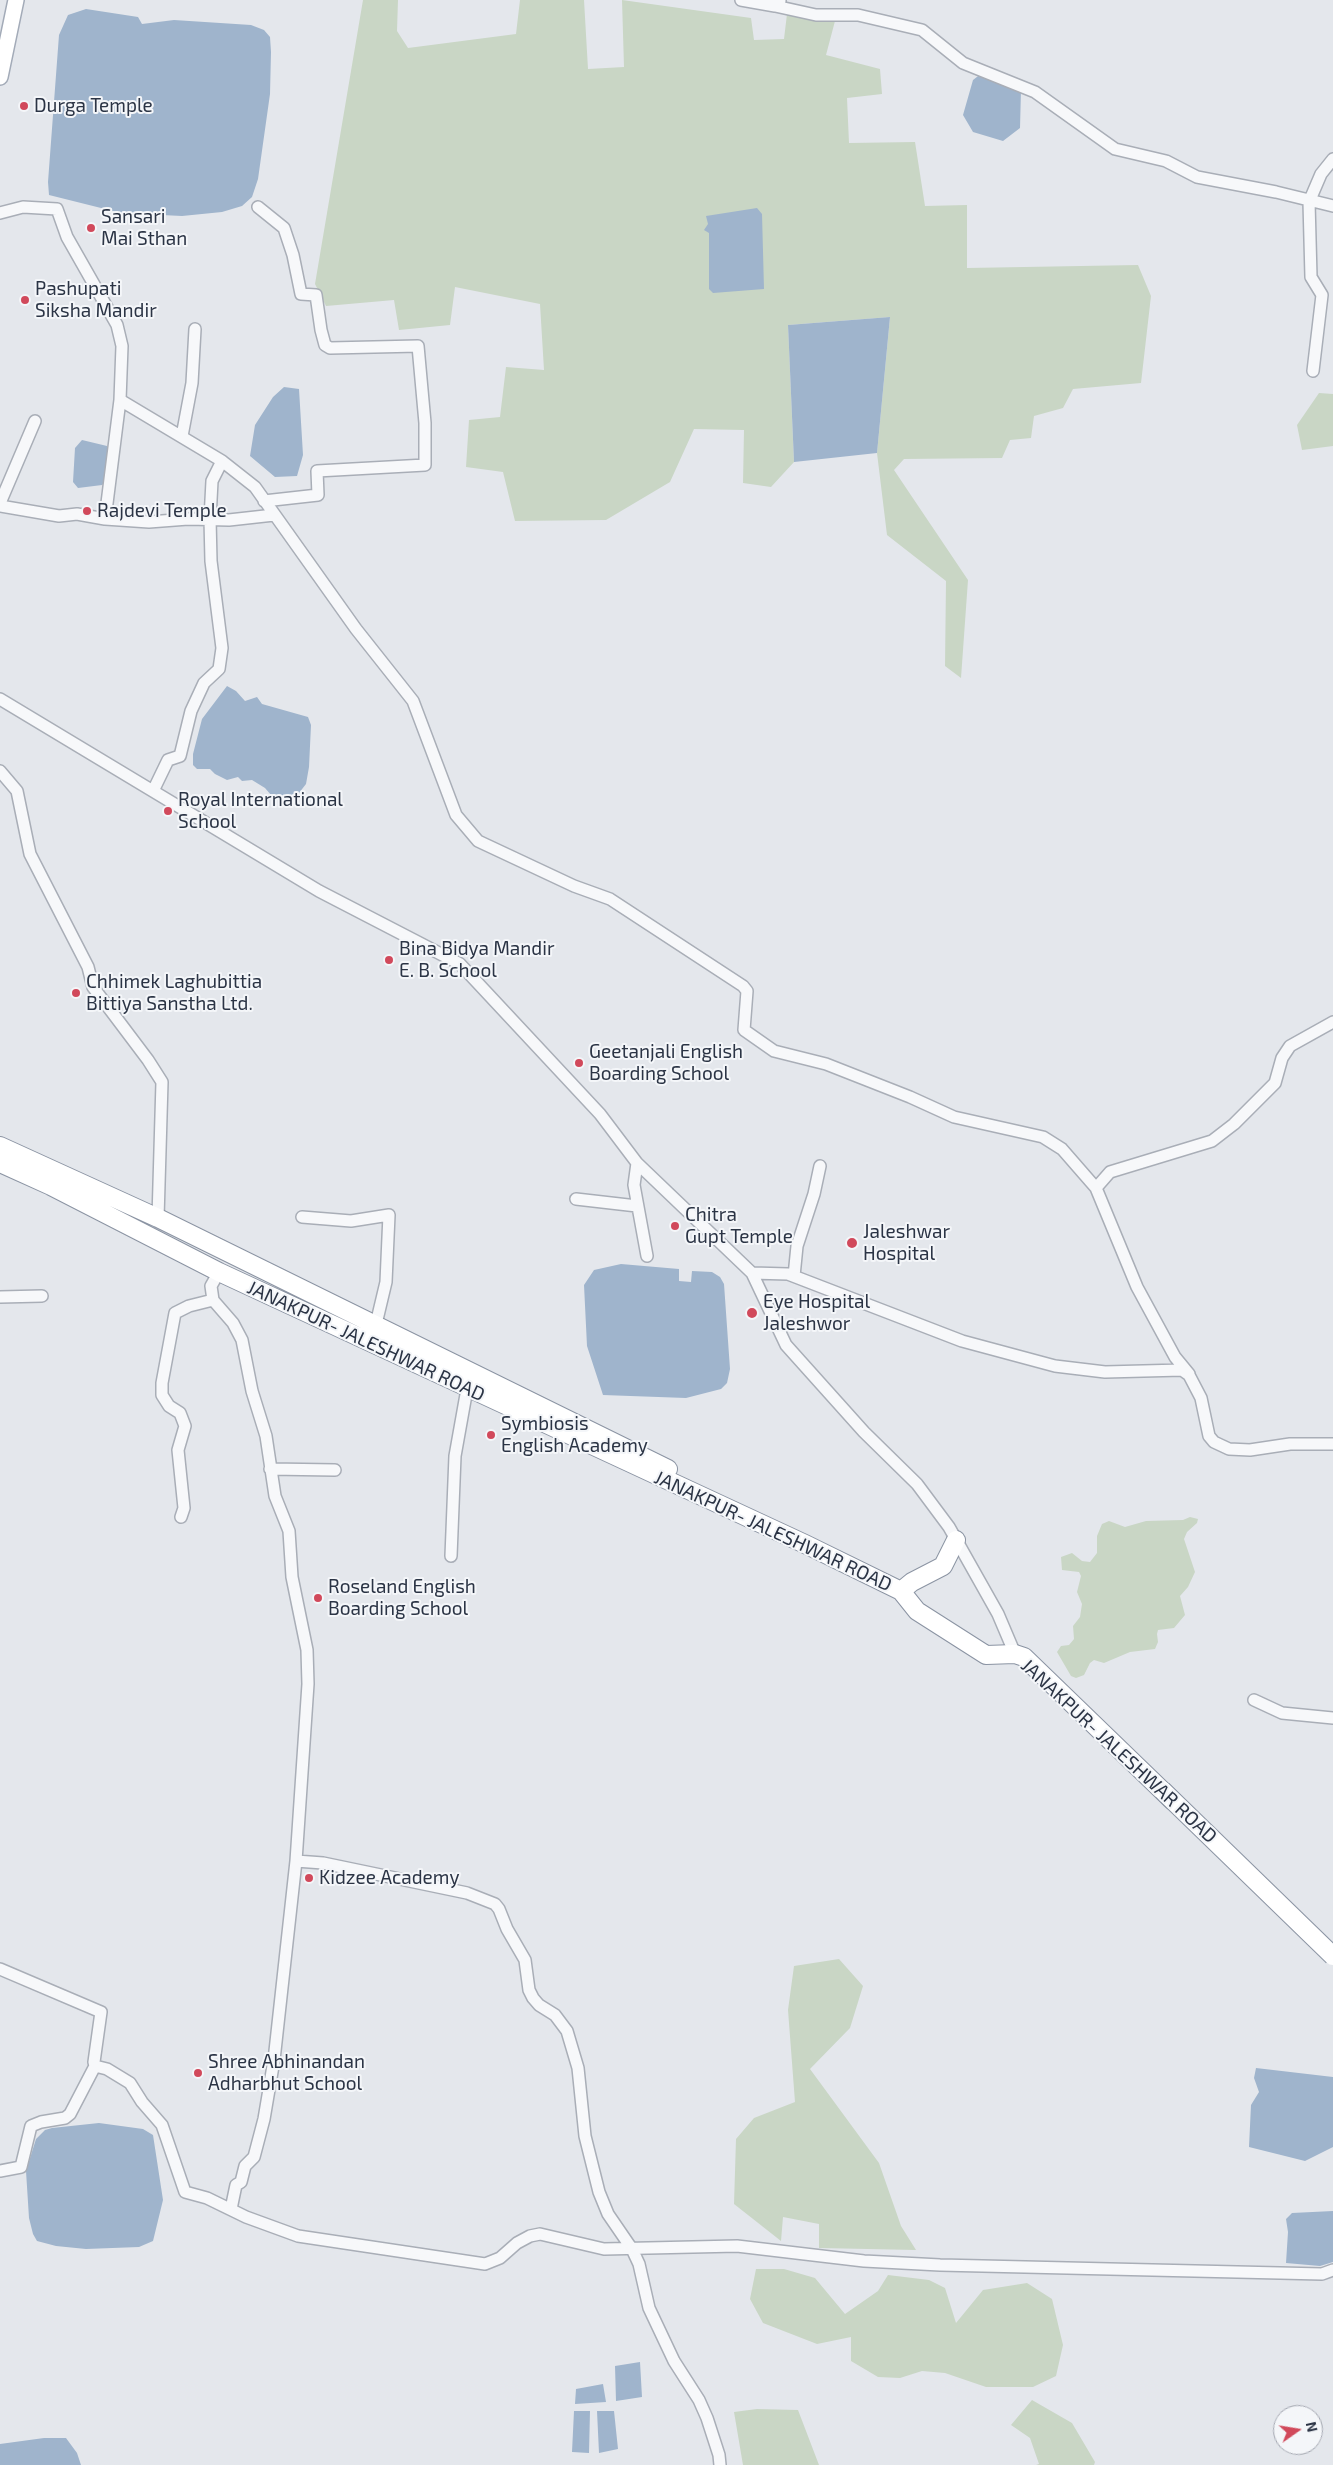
<!DOCTYPE html>
<html>
<head>
<meta charset="utf-8">
<style>
  body { margin:0 }
  #map { position:relative; width:1333px; height:2465px; overflow:hidden; background:#e4e7ec; font-family:"Exo 2",sans-serif }
  canvas { display:block }
  .north { position:absolute; left:1273px; top:2405px; width:50px; height:50px; box-sizing:border-box; background:#f4f6f9; border:1px solid #a4a8b1; border-radius:50%; rotate:77deg; font-size:14px; font-weight:700; line-height:20px; text-align:center; color:#2b3445 }
  .north::after { content:''; display:block; margin:auto; width:18px; height:22px; background:#d1495b; clip-path:polygon(50% 0,100% 100%,50% 72%,0 100%) }
</style>
</head>
<body>
<div id="map">
<canvas width="1333" height="2465"></canvas>
<div class="north">N</div>
</div>
<script>
const ctx = document.querySelector('canvas').getContext('2d');
ctx.lineJoin = 'round';
function paint(path, color) { ctx.fillStyle = color; ctx.fill(path, 'evenodd'); }
const poly = rows => new Path2D(rows.map(r => 'M' + r).join(''));
function strokePath(path, color, width, dash) { ctx.strokeStyle = color; ctx.lineWidth = width; ctx.lineCap = dash ? 'butt' : 'round'; ctx.setLineDash(dash || []); ctx.stroke(path); }
function label(font, color, halo, rows, align = 'center') {
  ctx.font = font + ' "Exo 2",sans-serif'; ctx.lineWidth = 4; ctx.setLineDash([]); ctx.textBaseline = 'middle'; ctx.strokeStyle = halo; ctx.fillStyle = color; for (const [text, x, y, turn = 0] of rows) {
    ctx.save(); ctx.translate(x, y); ctx.rotate((+turn || 0) * Math.PI / 180); ctx.textAlign = isNaN(turn) ? turn : align; if (halo) ctx.strokeText(text, 0, 0); ctx.fillText(text, 0, 0); ctx.restore();
  }
}
paint(poly([
  [363,0,398,0,397,31,408,48,516,34,520,0,584,0,588,69,624,67,622,0,751,18,754,40,784,39,787,14,835,21,826,55,880,69,882,94,847,98,849,143,915,142,925,206,967,205,967,268,1138,265,1151,296,1141,383,1073,389,1063,408,1034,416,1031,438,1010,440,1002,458,904,459,894,470,968,580,961,678,945,666,946,581,887,535,877,453,890,317,788,325,794,462,771,487,743,483,744,430,694,429,670,482,606,520,515,521,503,472,466,467,469,420,500,417,506,367,544,370,540,304,455,287,450,325,399,330,394,300,326,306,315,284],
  [1319,393,1333,394,1333,446,1302,450,1297,425],
  [1190,1517,1198,1519,1197,1523,1187,1532,1184,1539,1195,1572,1188,1587,1180,1596,1185,1615,1174,1628,1158,1630,1157,1634,1158,1642,1155,1649,1130,1652,1104,1663,1094,1660,1090,1663,1084,1675,1076,1678,1071,1676,1057,1652,1061,1646,1069,1645,1074,1639,1073,1626,1080,1617,1082,1604,1077,1592,1081,1576,1079,1572,1062,1570,1061,1557,1072,1553,1082,1561,1090,1562,1097,1553,1097,1536,1102,1524,1109,1521,1125,1527,1146,1521,1183,1520],
  [839,1959,863,1986,850,2028,810,2069,879,2163,901,2226,916,2250,819,2248,819,2224,783,2217,781,2241,734,2204,736,2139,754,2118,795,2102,788,2010,794,1966],
  [756,2269,784,2269,815,2278,845,2314,878,2291,888,2275,929,2280,945,2288,956,2323,983,2290,1027,2283,1052,2299,1063,2345,1056,2376,1033,2387,986,2387,945,2373,922,2371,900,2378,878,2377,851,2361,851,2337,817,2344,763,2323,750,2299],
  [1032,2400,1072,2423,1095,2462,1094,2465,1036,2465,1039,2464,1030,2438,1011,2425],
  [757,2409,798,2410,819,2465,743,2465,734,2412]
]), '#c9d6c5');
paint(poly([
  [86,9,138,17,142,24,174,20,251,25,264,30,270,37,271,52,270,94,258,179,252,197,242,206,222,212,182,216,121,213,49,195,48,182,59,35,68,15],
  [982,73,1021,89,1020,128,1003,141,973,132,963,115,973,80],
  [757,208,762,214,764,289,713,293,709,289,709,233,704,230,708,224,706,216],
  [890,317,877,453,794,462,788,325],
  [284,387,299,389,303,455,297,476,275,477,250,456,255,425,273,397],
  [82,440,107,446,109,479,102,485,78,488,73,482,75,448],
  [227,686,236,691,245,701,257,697,262,704,308,717,311,725,309,767,306,784,299,793,281,797,271,795,265,788,252,780,242,781,238,777,227,780,215,774,210,769,197,769,193,765,193,754,202,719],
  [621,1264,679,1269,679,1281,691,1282,692,1271,712,1272,720,1277,724,1284,730,1369,727,1383,721,1389,686,1398,603,1395,587,1346,584,1285,594,1270],
  [1256,2068,1333,2077,1333,2147,1305,2161,1249,2147,1251,2105,1259,2092,1254,2078],
  [99,2123,143,2129,153,2135,163,2200,153,2241,139,2247,86,2249,56,2246,37,2241,33,2234,29,2218,26,2171,36,2139,45,2130,52,2128],
  [1333,2211,1333,2262,1320,2266,1286,2263,1288,2232,1286,2219,1292,2213],
  [640,2362,642,2397,616,2401,615,2366],
  [603,2384,606,2402,575,2404,576,2389],
  [574,2411,590,2411,589,2453,572,2452],
  [597,2411,614,2411,618,2449,599,2453],
  [44,2438,66,2438,77,2453,81,2465,0,2465,0,2444]
]), '#9fb4cc');
const minor = poly([
  [741,0,775,6,780,1],
  [775,6,816,15,858,15,922,30,963,63,1035,92,1115,149,1166,161,1197,177,1276,192,1333,206],
  [258,207,284,228,293,255,301,294,316,295,321,330,325,345,330,348,418,346,425,423,425,465,317,471,318,495,264,501],
  [0,213,23,207,57,209,67,237,117,325,122,346,120,400,105,519,77,514,59,516,0,506],
  [1313,371,1322,295,1311,277,1309,202,1321,174,1333,159],
  [120,400,222,461,255,487,356,629,413,701,456,815,478,841,574,886,610,899,743,986,747,991,744,1030,774,1051,826,1064,910,1097,954,1117,1043,1137,1062,1149,1096,1188,1110,1172,1212,1141,1234,1124,1275,1083,1282,1058,1290,1046,1333,1022],
  [182,436,192,383,195,329],
  [0,503,35,421],
  [105,519,149,522,188,519,229,520,274,515],
  [0,699,319,891,460,964,600,1114,637,1163,752,1273,786,1345,864,1432,917,1484,949,1527,998,1614,1015,1654],
  [0,771,17,791,30,854,88,967,93,987,148,1060,162,1082,158,1218],
  [153,791,168,760,180,756,191,711,204,683,219,669,222,648,211,561,210,519,212,481,222,461],
  [637,1163,634,1185,647,1256],
  [1096,1188,1137,1287,1175,1357,1189,1374],
  [576,1199,637,1206],
  [302,1217,351,1221,389,1215,386,1282,376,1324],
  [219,1272,211,1286,213,1300,233,1323,242,1340,252,1391,266,1436,275,1496,289,1531,292,1577,307,1650,308,1684,296,1861,274,2060,264,2119,254,2157,245,2166,241,2182,236,2185,231,2209],
  [752,1273,788,1274,962,1341,1055,1366,1105,1372,1182,1370,1189,1375,1201,1398,1209,1436,1214,1442,1229,1449,1250,1450,1290,1444,1333,1444],
  [794,1276,797,1246,814,1194,820,1166],
  [0,1297,42,1296],
  [270,1469,335,1470],
  [181,1517,184,1508,178,1450,185,1426,180,1413,169,1406,162,1395,162,1383,175,1313,189,1306,213,1300],
  [451,1556,455,1456,467,1389],
  [1254,1700,1282,1713,1333,1718],
  [296,1861,323,1863,467,1893,495,1904,499,1909,507,1929,525,1960,529,1990,533,1998,539,2005,555,2015,567,2031,578,2068,585,2136,599,2192,608,2214,632,2249,639,2264,649,2308,674,2361,699,2400,707,2418,719,2455,720,2465],
  [0,1969,101,2012,94,2062,95,2066],
  [0,2171,21,2167,31,2126,41,2122,65,2118,70,2114,95,2066,107,2069,130,2083,142,2102,162,2125,185,2192,207,2198,246,2217,298,2236,485,2264,500,2258,517,2243,530,2236,540,2234,604,2249,737,2246,864,2261,940,2265,1322,2274,1333,2270]
]);
const major = poly([
  [0,77,16,0]
]);
const highway = poly([
  [0,1146,158,1218,668,1469],
  [0,1163,51,1186,219,1272,805,1544,901,1591,917,1611,986,1655,1015,1654,1024,1657,1173,1801],
  [901,1591,912,1582,943,1566,956,1540]
]);
strokePath(minor, '#a9aeb7', 14);
strokePath(major, '#a3abb8', 18);
strokePath(highway, '#8b94a3', 20);
strokePath(minor, '#f7f8fa', 11);
strokePath(major, '#fff', 15);
strokePath(highway, '#fff', 18);
const highwayBridge = poly([
  [1162,1790,1333,1956]
]);
strokePath(highwayBridge, '#8b94a3', 20, []);
strokePath(highwayBridge, '#fff', 18);
for (const [x, y, r, color] of [
  [24,106,5,"#d1495b"],
  [91,228,5,"#d1495b"],
  [25,300,5,"#d1495b"],
  [87,511,5,"#d1495b"],
  [168,811,5,"#d1495b"],
  [389,960,5,"#d1495b"],
  [76,993,5,"#d1495b"],
  [579,1063,5,"#d1495b"],
  [675,1226,5,"#d1495b"],
  [852,1243,6,"#d1495b"],
  [752,1313,6,"#d1495b"],
  [491,1435,5,"#d1495b"],
  [318,1598,5,"#d1495b"],
  [309,1878,5,"#d1495b"],
  [198,2073,5,"#d1495b"]
]) { const dot = new Path2D(); dot.arc(x, y, r, 0, 2 * Math.PI); ctx.fillStyle = color; ctx.fill(dot); strokePath(dot, '#f4f6f9', 2); }
label('19px', '#2b3445', '#f4f6f9', [
  ["Durga Temple",34,106],
  ["Sansari",101,217],
  ["Mai Sthan",101,239],
  ["Pashupati",35,289],
  ["Siksha Mandir",35,311],
  ["Rajdevi Temple",97,511],
  ["Royal International",178,800],
  ["School",178,822],
  ["Bina Bidya Mandir",399,949],
  ["E. B. School",399,971],
  ["Chhimek Laghubittia",86,982],
  ["Bittiya Sanstha Ltd.",86,1004],
  ["Geetanjali English",589,1052],
  ["Boarding School",589,1074],
  ["Chitra",685,1215],
  ["Gupt Temple",685,1237],
  ["Jaleshwar",863,1232],
  ["Hospital",863,1254],
  ["Eye Hospital",763,1302],
  ["Jaleshwor",763,1324],
  ["Symbiosis",501,1424],
  ["English Academy",501,1446],
  ["Roseland English",328,1587],
  ["Boarding School",328,1609],
  ["Kidzee Academy",319,1878],
  ["Shree Abhinandan",208,2062],
  ["Adharbhut School",208,2084]
], 'left');
label('19px', '#2b3445', '#f4f6f9', [
  ["JANAKPUR- JALESHWAR ROAD",366,1341,25],
  ["JANAKPUR- JALESHWAR ROAD",773,1531,25],
  ["JANAKPUR- JALESHWAR ROAD",1119,1751,43]
]);
</script>
</body>
</html>
